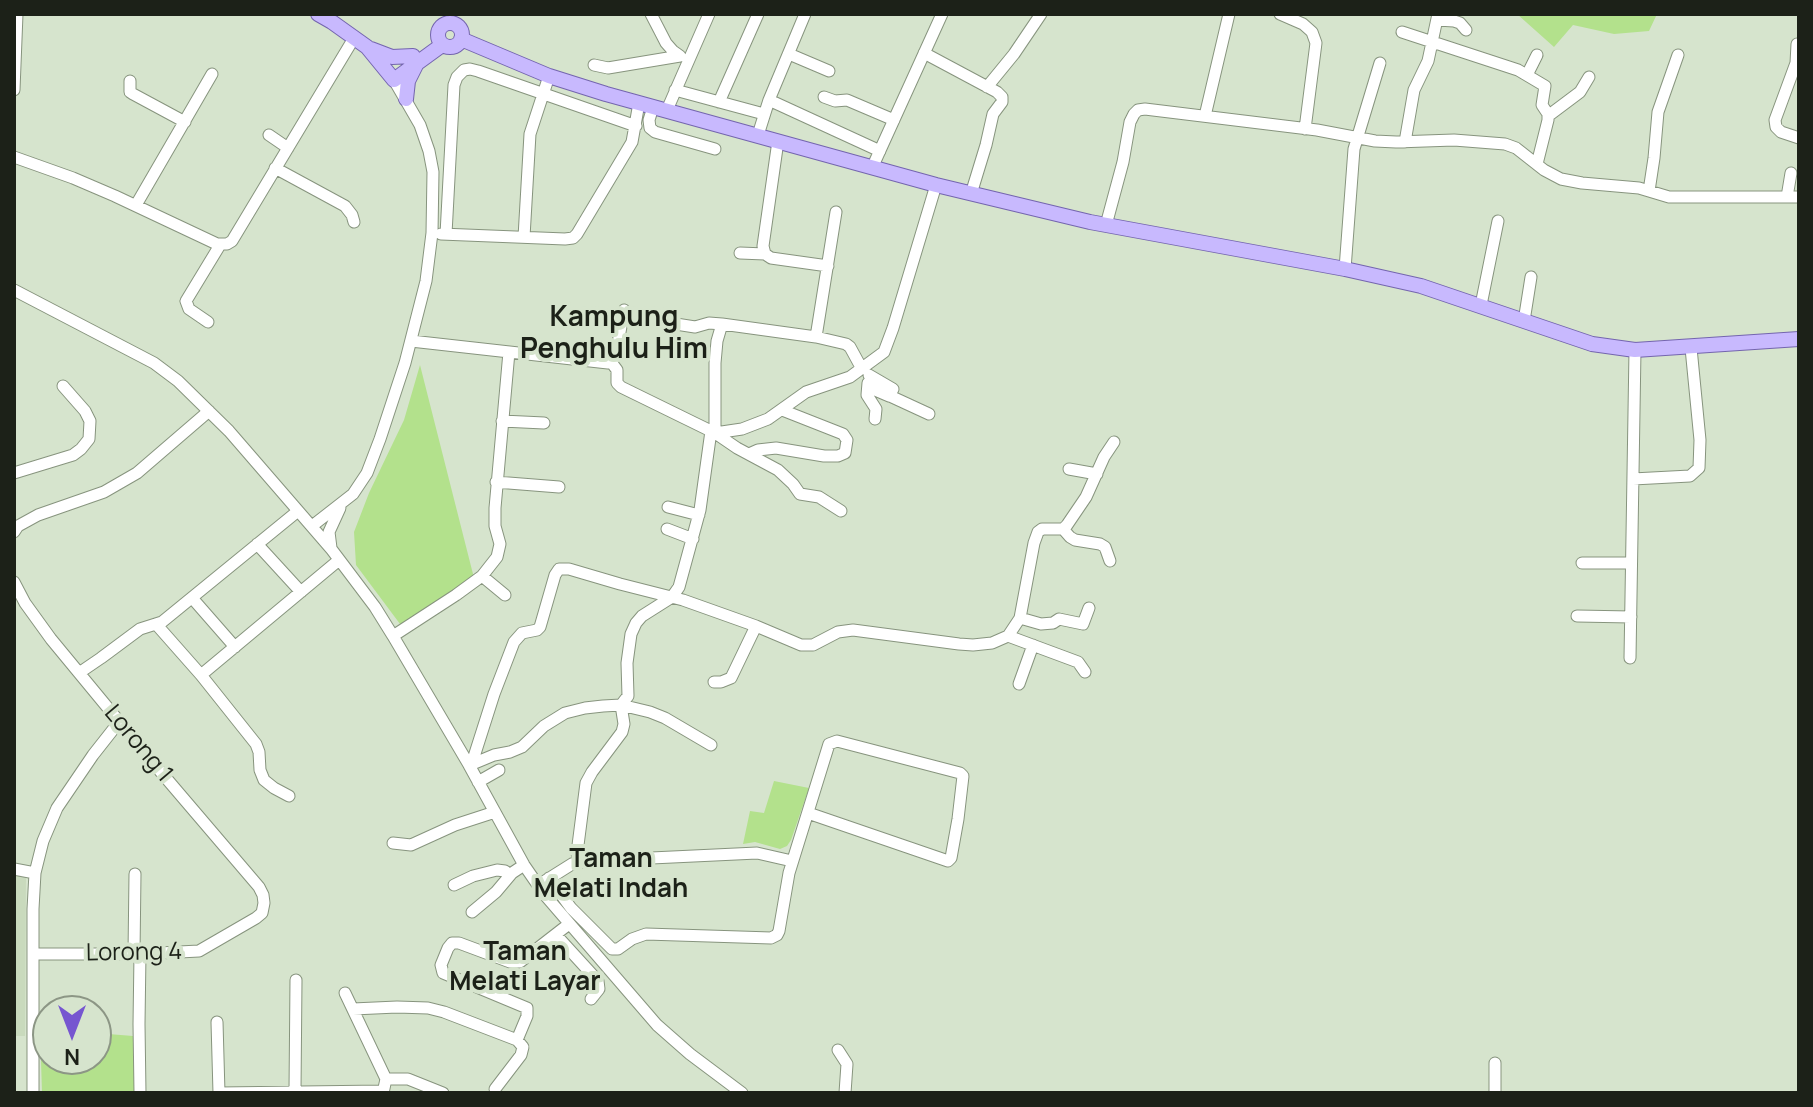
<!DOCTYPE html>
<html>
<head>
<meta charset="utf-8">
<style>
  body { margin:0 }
  #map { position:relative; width:1813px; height:1107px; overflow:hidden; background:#d6e4cd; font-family:Manrope,sans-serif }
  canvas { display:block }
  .frame { position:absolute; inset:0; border:16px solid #1c2118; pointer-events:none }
  .north { position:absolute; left:32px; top:995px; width:80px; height:80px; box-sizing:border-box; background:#d6e4cd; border:2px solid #8c9685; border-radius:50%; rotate:180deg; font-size:22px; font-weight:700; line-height:32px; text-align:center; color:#1c2118 }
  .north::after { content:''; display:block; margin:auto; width:28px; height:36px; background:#7656d0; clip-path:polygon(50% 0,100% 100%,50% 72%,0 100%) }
</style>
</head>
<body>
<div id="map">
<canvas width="1813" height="1107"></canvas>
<div class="frame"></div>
<div class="north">N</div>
</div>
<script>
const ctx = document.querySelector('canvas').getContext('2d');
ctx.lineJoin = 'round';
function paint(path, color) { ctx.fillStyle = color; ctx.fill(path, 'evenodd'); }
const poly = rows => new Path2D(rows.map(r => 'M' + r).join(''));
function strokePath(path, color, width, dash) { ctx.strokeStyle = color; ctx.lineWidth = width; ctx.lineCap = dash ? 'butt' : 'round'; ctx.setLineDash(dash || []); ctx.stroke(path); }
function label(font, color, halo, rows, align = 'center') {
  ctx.font = font + ' Manrope,sans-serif'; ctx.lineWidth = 8; ctx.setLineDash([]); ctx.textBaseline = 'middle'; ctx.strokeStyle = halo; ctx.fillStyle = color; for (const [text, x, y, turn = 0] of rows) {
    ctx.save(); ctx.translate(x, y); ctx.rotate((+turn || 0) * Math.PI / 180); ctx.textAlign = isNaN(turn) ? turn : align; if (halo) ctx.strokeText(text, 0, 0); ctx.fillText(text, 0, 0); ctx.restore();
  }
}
paint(poly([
  [14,875,26,877,25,1036,14,1036]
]), '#c9dabd');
paint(poly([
  [1517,14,1657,14,1649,31,1614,34,1573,25,1554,47],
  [420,365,474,578,403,628,356,565,354,532,369,493,404,420],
  [774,781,809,788,791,840,787,846,780,849,755,842,743,844,750,811,764,813],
  [40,1028,48,1029,48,1059,96,1059,96,1033,133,1036,136,1093,42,1093]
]), '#b3e18c');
const minor = poly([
  [651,14,666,43,673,51,680,56],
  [1280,14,1303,24,1312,32,1316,43,1305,129],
  [1437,20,1454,21,1460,23,1466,30],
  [1402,32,1518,70,1545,86,1542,105,1548,114,1548,120,1537,164],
  [1797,44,1796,63,1775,120,1776,127,1781,132,1799,138],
  [924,53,997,92,1002,97,1002,102,993,114,986,145,971,194],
  [789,54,829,71],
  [594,65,608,68,680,56],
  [1527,75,1537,55],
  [130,81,130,92,133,94,185,122],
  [987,87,1014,54,1041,14],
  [14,90,17,14],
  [675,90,764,114],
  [824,97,835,101,847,100,894,120],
  [769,100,880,151],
  [719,102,758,14],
  [653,107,649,120,650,128,655,132,715,149],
  [667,110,709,14],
  [1205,116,1229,14],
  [1548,116,1580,92,1589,77],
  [269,135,288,148],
  [758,135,769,100,805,14],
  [1405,142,1414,90,1428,61,1438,14],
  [14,157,73,178,115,196,217,244,227,244,232,241,354,38],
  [275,168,345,206,352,215,354,222],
  [872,168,942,14],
  [1649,191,1654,158,1658,112,1678,55],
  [1787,197,1791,173],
  [136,205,212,74],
  [1106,225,1123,162,1130,122,1134,114,1138,110,1145,109,1317,130,1375,141,1396,142,1454,140,1505,144,1516,148,1544,170,1561,179,1582,183,1639,188,1669,197,1799,197],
  [441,234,565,239,573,238,577,234,632,142,639,103],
  [446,234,454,85,457,77,464,70,470,69,478,71,636,126],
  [524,237,530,134,549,76],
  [740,253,765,254,771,258,828,266],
  [765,254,763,246,778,141],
  [1345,269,1354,149,1380,63],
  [14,290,154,363,178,381,229,431,332,550,375,607,393,636,469,765,524,865,544,894,657,1025,690,1054,742,1093],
  [1481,305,1498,221],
  [644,319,695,327,709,323,722,324],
  [1524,321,1531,277],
  [208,322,189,309,186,301,220,245],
  [816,337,836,212],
  [411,341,608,363,611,362,616,354,624,310],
  [611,362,617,370,617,383,621,387,715,433,737,448,778,470,793,484,800,494,819,497,841,511],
  [868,383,867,395,876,409,875,419],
  [868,387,889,396,893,389,869,375],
  [890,396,929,414],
  [502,421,544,423],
  [715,433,742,429,768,419,806,392,850,377,884,352,893,328,936,185],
  [715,433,715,363,717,341,722,324,816,337,846,344,850,347,862,369],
  [749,454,758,450,776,448,824,456,838,456,845,453,847,440,843,434,782,410],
  [1069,469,1097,474],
  [14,473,73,455,81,449,89,439,90,421,85,411,63,386],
  [1633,479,1690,476,1699,468,1700,440,1691,348],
  [496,482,559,487],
  [668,507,699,515],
  [312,526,353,494,367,473,380,439,405,363,426,281,432,233,433,172,429,151,420,125,394,80],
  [667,529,693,539],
  [1063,529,1070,537,1075,540,1100,544,1105,547,1110,561],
  [14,532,18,526,38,515,104,492,137,473,209,411],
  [257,544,301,592],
  [331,548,329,532,340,508],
  [1582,563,1631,563],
  [482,576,505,595],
  [14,582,25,603,51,639,160,771,259,887,263,895,264,903,262,913,256,918,199,951,140,954,33,954],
  [193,599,235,647],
  [1577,616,1631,617],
  [1020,618,1041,624,1053,623,1059,619,1083,624,1089,608],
  [156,624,201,675,256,744,259,752,260,770,264,780,274,788,289,796],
  [393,636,456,595,482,576,497,557,500,544,495,526,495,508,509,352],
  [1008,636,1078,662,1085,672],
  [1630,658,1635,350],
  [79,673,101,658,140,629,162,622,298,511],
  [201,675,339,560],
  [714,682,721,682,731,678,756,626],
  [1019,684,1033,645],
  [472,763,494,694,514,642,522,633,537,630,540,627,555,575,559,569,569,569,620,584,683,600,756,626,801,645,813,645,838,632,853,630,959,644,973,645,992,643,1008,636,1020,618,1034,543,1038,532,1042,529,1063,529,1067,525,1086,497,1104,457,1114,442],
  [470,765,494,755,510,752,522,747,544,726,565,713,585,708,603,706,621,705,650,712,665,718,711,745],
  [478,782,499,770],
  [393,843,411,845,455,825,495,812],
  [579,862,577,853,586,783,592,772,622,732,624,724,621,705,628,696,627,663,631,634,636,623,642,616,672,597,679,587,700,510,711,431],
  [14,869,35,873],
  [549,878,571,908,612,949,618,949,632,939,646,934,771,938,777,935,779,931,789,873,829,744,837,741,960,773,963,776,958,819,951,858,948,861,808,813],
  [545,881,572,864,588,861,757,853,792,861],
  [454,885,473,876,497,870,505,871,510,875],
  [472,912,496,892,512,873,524,865],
  [556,935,598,981,599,989,591,999],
  [134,954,135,874],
  [345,993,386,1079,383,1093],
  [353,1009,397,1007,428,1008,444,1012,517,1040,523,1047,521,1055,495,1089],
  [217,1022,219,1093,383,1091],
  [517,1040,527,1016,527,1008,443,973,441,965,448,948,452,943,459,943,510,962,520,962,569,924],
  [838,1050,847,1064,845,1093],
  [386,1079,408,1079,443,1093],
  [295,1090,296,980],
  [33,1093,33,909,35,873,43,841,57,808,93,755,119,722],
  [140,1093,139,1024,140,954],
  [1495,1093,1495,1063]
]);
const major = poly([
  [318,14,332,22,367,47,394,80,442,45],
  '438 35a12 12 0 1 1 24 0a12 12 0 1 1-24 0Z',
  [461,39,549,76,606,94,936,185,1090,222,1345,269,1421,286,1592,344,1635,350,1799,339],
  [371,49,392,57,413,56],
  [406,99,408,81,416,65]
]);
strokePath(minor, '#87947e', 13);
strokePath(major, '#7465ae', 16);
strokePath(minor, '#fff', 11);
strokePath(major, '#c8b9fe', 14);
label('24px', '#1c2118', '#d6e4cd', [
  ["Lorong 1",138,744,50],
  ["Lorong 4",134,953,-1]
]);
label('bold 26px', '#1c2118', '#d6e4cd', [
  ["Taman",611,860],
  ["Melati Indah",611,890],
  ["Taman",525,953],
  ["Melati Layar",525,983]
]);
label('bold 28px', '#1c2118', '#d6e4cd', [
  ["Kampung",614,318],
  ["Penghulu Him",614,350]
]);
</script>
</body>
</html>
